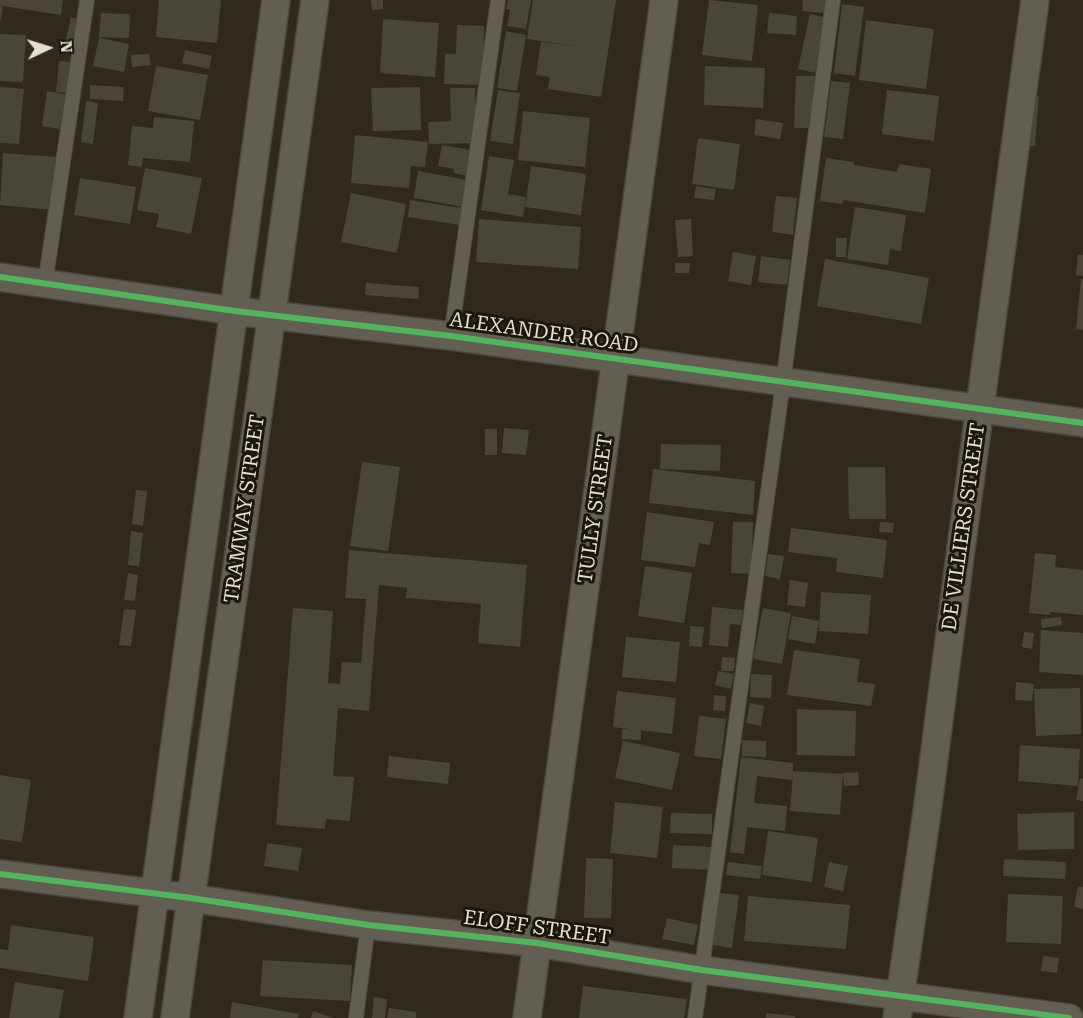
<!DOCTYPE html>
<html>
<head>
<meta charset="utf-8">
<style>
  body { margin:0 }
  #map { position:relative; width:1083px; height:1018px; overflow:hidden; background:#312a1c; font-family:"Roboto Serif",serif }
  canvas { display:block }
  .north { position:absolute; left:18px; top:18px; width:60px; height:60px; -webkit-text-stroke:4px #1c170b; paint-order:stroke; rotate:86deg; font-size:16px; font-weight:700; line-height:24px; text-align:center; color:#e6decf }
  .north::after { content:''; display:block; margin:auto; width:21px; height:27px; background:#e6decf; clip-path:polygon(50% 0,100% 100%,50% 72%,0 100%) }
</style>
</head>
<body>
<div id="map">
<canvas width="1083" height="1018"></canvas>
<div class="north">N</div>
</div>
<script>
const ctx = document.querySelector('canvas').getContext('2d');
ctx.lineJoin = 'round';
function paint(path, color) { ctx.fillStyle = color; ctx.fill(path, 'evenodd'); }
const poly = rows => new Path2D(rows.map(r => 'M' + r).join(''));
function strokePath(path, color, width, dash) { ctx.strokeStyle = color; ctx.lineWidth = width; ctx.lineCap = dash ? 'butt' : 'round'; ctx.setLineDash(dash || []); ctx.stroke(path); }
function label(font, color, halo, rows, align = 'center') {
  ctx.font = font + ' "Roboto Serif",serif'; ctx.lineWidth = 6; ctx.setLineDash([]); ctx.textBaseline = 'middle'; ctx.strokeStyle = halo; ctx.fillStyle = color; for (const [text, x, y, turn = 0] of rows) {
    ctx.save(); ctx.translate(x, y); ctx.rotate((+turn || 0) * Math.PI / 180); ctx.textAlign = isNaN(turn) ? turn : align; if (halo) ctx.strokeText(text, 0, 0); ctx.fillText(text, 0, 0); ctx.restore();
  }
}
paint(poly([
  [0,0,63,0,61,15,3,6,1,20,0,20],
  [159,0,221,0,217,43,156,37],
  [371,0,383,0,383,9,372,10],
  [508,0,531,0,526,29,507,26,510,10,506,9],
  [533,0,616,0,601,97,548,89,550,77,536,75,541,42,580,47,527,39],
  [709,0,758,5,752,61,702,55],
  [803,0,826,0,825,13,802,11],
  [842,4,864,7,855,76,834,73],
  [101,13,130,14,129,38,99,37],
  [769,13,797,16,796,35,767,33],
  [810,14,827,18,815,73,798,69],
  [71,17,82,20,74,54,63,52],
  [383,19,439,23,435,77,380,73],
  [866,20,934,29,926,89,859,80],
  [457,25,484,26,483,85,444,84,445,54,456,54],
  [506,31,526,35,517,91,497,88],
  [0,34,26,35,23,82,0,81],
  [99,38,129,44,124,72,93,66],
  [185,50,212,56,209,69,182,63],
  [149,54,151,65,132,67,131,55],
  [59,61,74,62,71,93,56,92],
  [156,66,208,75,200,120,148,111],
  [705,66,765,68,763,108,704,105],
  [796,76,815,76,812,128,794,128],
  [831,81,850,83,843,139,824,137],
  [90,85,124,87,123,101,90,99],
  [0,87,24,89,19,144,0,143],
  [420,87,421,130,373,131,371,88],
  [450,88,475,88,476,143,429,144,428,122,451,121],
  [498,90,520,93,513,144,490,141],
  [887,90,939,96,934,141,882,134],
  [47,91,71,95,66,130,42,126],
  [1027,95,1039,96,1035,146,1024,145],
  [86,101,98,103,93,144,81,142],
  [523,111,590,118,585,167,518,160],
  [154,117,194,121,190,162,143,158,142,167,128,165,132,126,153,128],
  [756,119,783,123,780,139,754,135],
  [355,135,428,142,425,167,411,166,409,188,351,183],
  [698,138,740,144,734,190,692,184],
  [442,145,471,150,466,176,454,173,454,169,438,166],
  [3,153,57,157,53,210,0,205],
  [489,156,514,160,508,194,526,197,523,217,481,210],
  [826,158,854,162,854,165,897,172,899,164,931,169,925,213,843,200,842,204,820,201],
  [531,166,586,174,581,215,525,207],
  [145,168,202,178,191,234,156,227,159,214,137,210],
  [418,171,467,180,463,207,414,198],
  [80,178,136,187,130,224,74,215],
  [696,186,716,189,714,200,694,198],
  [351,193,406,204,397,253,341,242],
  [776,196,797,198,793,235,772,232],
  [410,200,462,208,460,225,408,217],
  [855,207,906,215,901,251,890,249,888,265,847,259],
  [479,219,581,227,578,269,476,262],
  [691,219,693,256,678,257,675,220],
  [836,238,847,238,846,257,836,257],
  [733,252,756,256,751,285,728,281],
  [1078,254,1083,255,1083,276,1076,275],
  [761,256,790,260,787,285,758,282],
  [825,259,929,278,921,324,817,306],
  [675,263,690,263,689,273,675,273],
  [1081,279,1083,279,1083,330,1076,329],
  [366,283,419,287,418,299,365,295],
  [504,428,529,430,526,455,502,453],
  [485,429,497,429,497,455,485,455],
  [661,444,721,445,720,471,660,469],
  [362,462,400,467,388,551,350,546],
  [848,467,885,467,886,519,849,519],
  [653,469,755,481,753,515,649,503],
  [136,490,147,491,143,526,132,524],
  [647,512,714,522,710,545,699,543,695,567,641,560],
  [733,522,753,522,751,574,731,573],
  [880,522,894,523,893,533,879,532],
  [791,528,887,540,883,578,836,572,837,558,788,552],
  [131,531,143,533,139,566,128,565],
  [349,550,527,565,520,647,478,643,481,604,406,598,407,588,379,585,369,711,338,708,333,776,354,777,350,821,326,819,325,829,276,825,293,608,333,611,328,683,340,684,342,662,361,663,366,599,345,598],
  [1035,553,1056,555,1055,567,1083,570,1083,615,1051,612,1050,615,1029,613],
  [768,554,784,556,780,579,765,576],
  [645,566,692,573,684,623,638,616],
  [128,573,138,575,135,601,124,600],
  [790,580,808,583,805,607,787,605],
  [821,592,871,595,868,634,819,631],
  [712,607,743,610,741,625,730,624,728,647,709,645],
  [763,608,791,613,782,664,753,659],
  [124,609,136,610,131,646,119,645],
  [792,616,819,621,815,644,788,639],
  [1061,617,1062,625,1042,628,1041,619],
  [690,626,704,627,702,647,689,646],
  [1041,630,1083,633,1083,675,1039,672],
  [1024,632,1034,633,1032,649,1022,647],
  [626,637,680,642,676,682,622,677],
  [794,650,860,659,857,682,875,684,871,706,787,695],
  [722,657,735,658,734,671,721,671],
  [718,671,734,674,731,689,715,685],
  [751,674,772,675,771,698,750,697],
  [1016,682,1034,684,1032,701,1015,700],
  [1080,688,1081,734,1036,736,1034,689],
  [617,691,676,698,672,734,613,727],
  [714,695,726,696,725,711,713,710],
  [750,703,764,706,761,726,746,723],
  [797,709,856,711,855,756,797,755],
  [699,716,726,719,721,759,694,756],
  [622,729,641,730,641,740,622,739],
  [742,740,766,741,766,757,742,756],
  [623,741,680,753,672,790,615,778],
  [1020,745,1080,749,1078,786,1018,781],
  [389,756,450,763,448,784,387,777],
  [741,757,793,763,793,771,843,774,840,815,790,811,793,773,792,780,757,776,754,803,787,806,785,831,747,827,744,854,730,852],
  [858,772,859,785,844,786,843,773],
  [0,775,31,780,22,842,0,839],
  [1080,778,1083,779,1083,801,1076,800],
  [615,802,663,807,657,858,610,853],
  [1074,812,1074,849,1018,850,1017,814],
  [671,813,712,814,712,834,670,833],
  [768,831,818,838,812,882,762,875],
  [267,843,302,848,298,871,264,866],
  [673,845,711,847,710,870,672,868],
  [586,858,613,859,611,918,584,918],
  [1004,859,1066,862,1065,879,1003,876],
  [728,862,762,866,760,879,726,875],
  [829,862,848,866,843,891,824,887],
  [1078,886,1083,887,1083,909,1074,907],
  [719,893,739,895,732,948,713,945],
  [1008,894,1063,896,1061,944,1006,942],
  [748,896,850,905,846,949,744,941],
  [667,918,698,925,694,945,662,939],
  [11,925,94,937,88,981,0,968,0,949,8,950],
  [1043,956,1059,958,1057,973,1041,971],
  [263,960,352,965,350,1001,260,996],
  [15,982,64,990,59,1018,9,1018],
  [583,986,687,999,684,1018,579,1018],
  [374,997,387,999,385,1018,372,1018],
  [232,1002,299,1014,298,1018,230,1018],
  [389,1008,416,1012,416,1018,387,1018],
  [313,1011,334,1018,311,1018],
  [766,1013,795,1016,795,1018,766,1018]
]), '#494539');
const service = poly([
  [45,284,87,0],
  [451,336,498,0],
  [356,1018,368,925],
  [695,1018,783,383,833,0]
]);
const minor = poly([
  [0,277,235,311,451,336,1083,423],
  [0,874,191,898,368,925,537,943,702,970,1069,1018],
  [138,1018,276,0],
  [175,1018,191,898,231,611,315,0],
  [527,1018,664,0],
  [897,1018,927,812,962,541,1035,0]
]);
strokePath(service, '#4d473c', 16);
strokePath(minor, '#4d473c', 30);
strokePath(service, '#635e53', 14);
strokePath(minor, '#635e53', 27);
strokePath(poly([
  [0,277,235,311,451,336,1083,423],
  [0,874,191,898,368,925,537,943,702,970,1069,1018]
]), '#56b35d', 6);
label('20px', '#e6decf', '#1c170b', [
  ["ALEXANDER ROAD",544,333,8],
  ["TRAMWAY STREET",245,509,-82],
  ["TULLY STREET",596,509,-82],
  ["DE VILLIERS STREET",964,527,-82],
  ["ELOFF STREET",537,928,8]
]);
</script>
</body>
</html>
